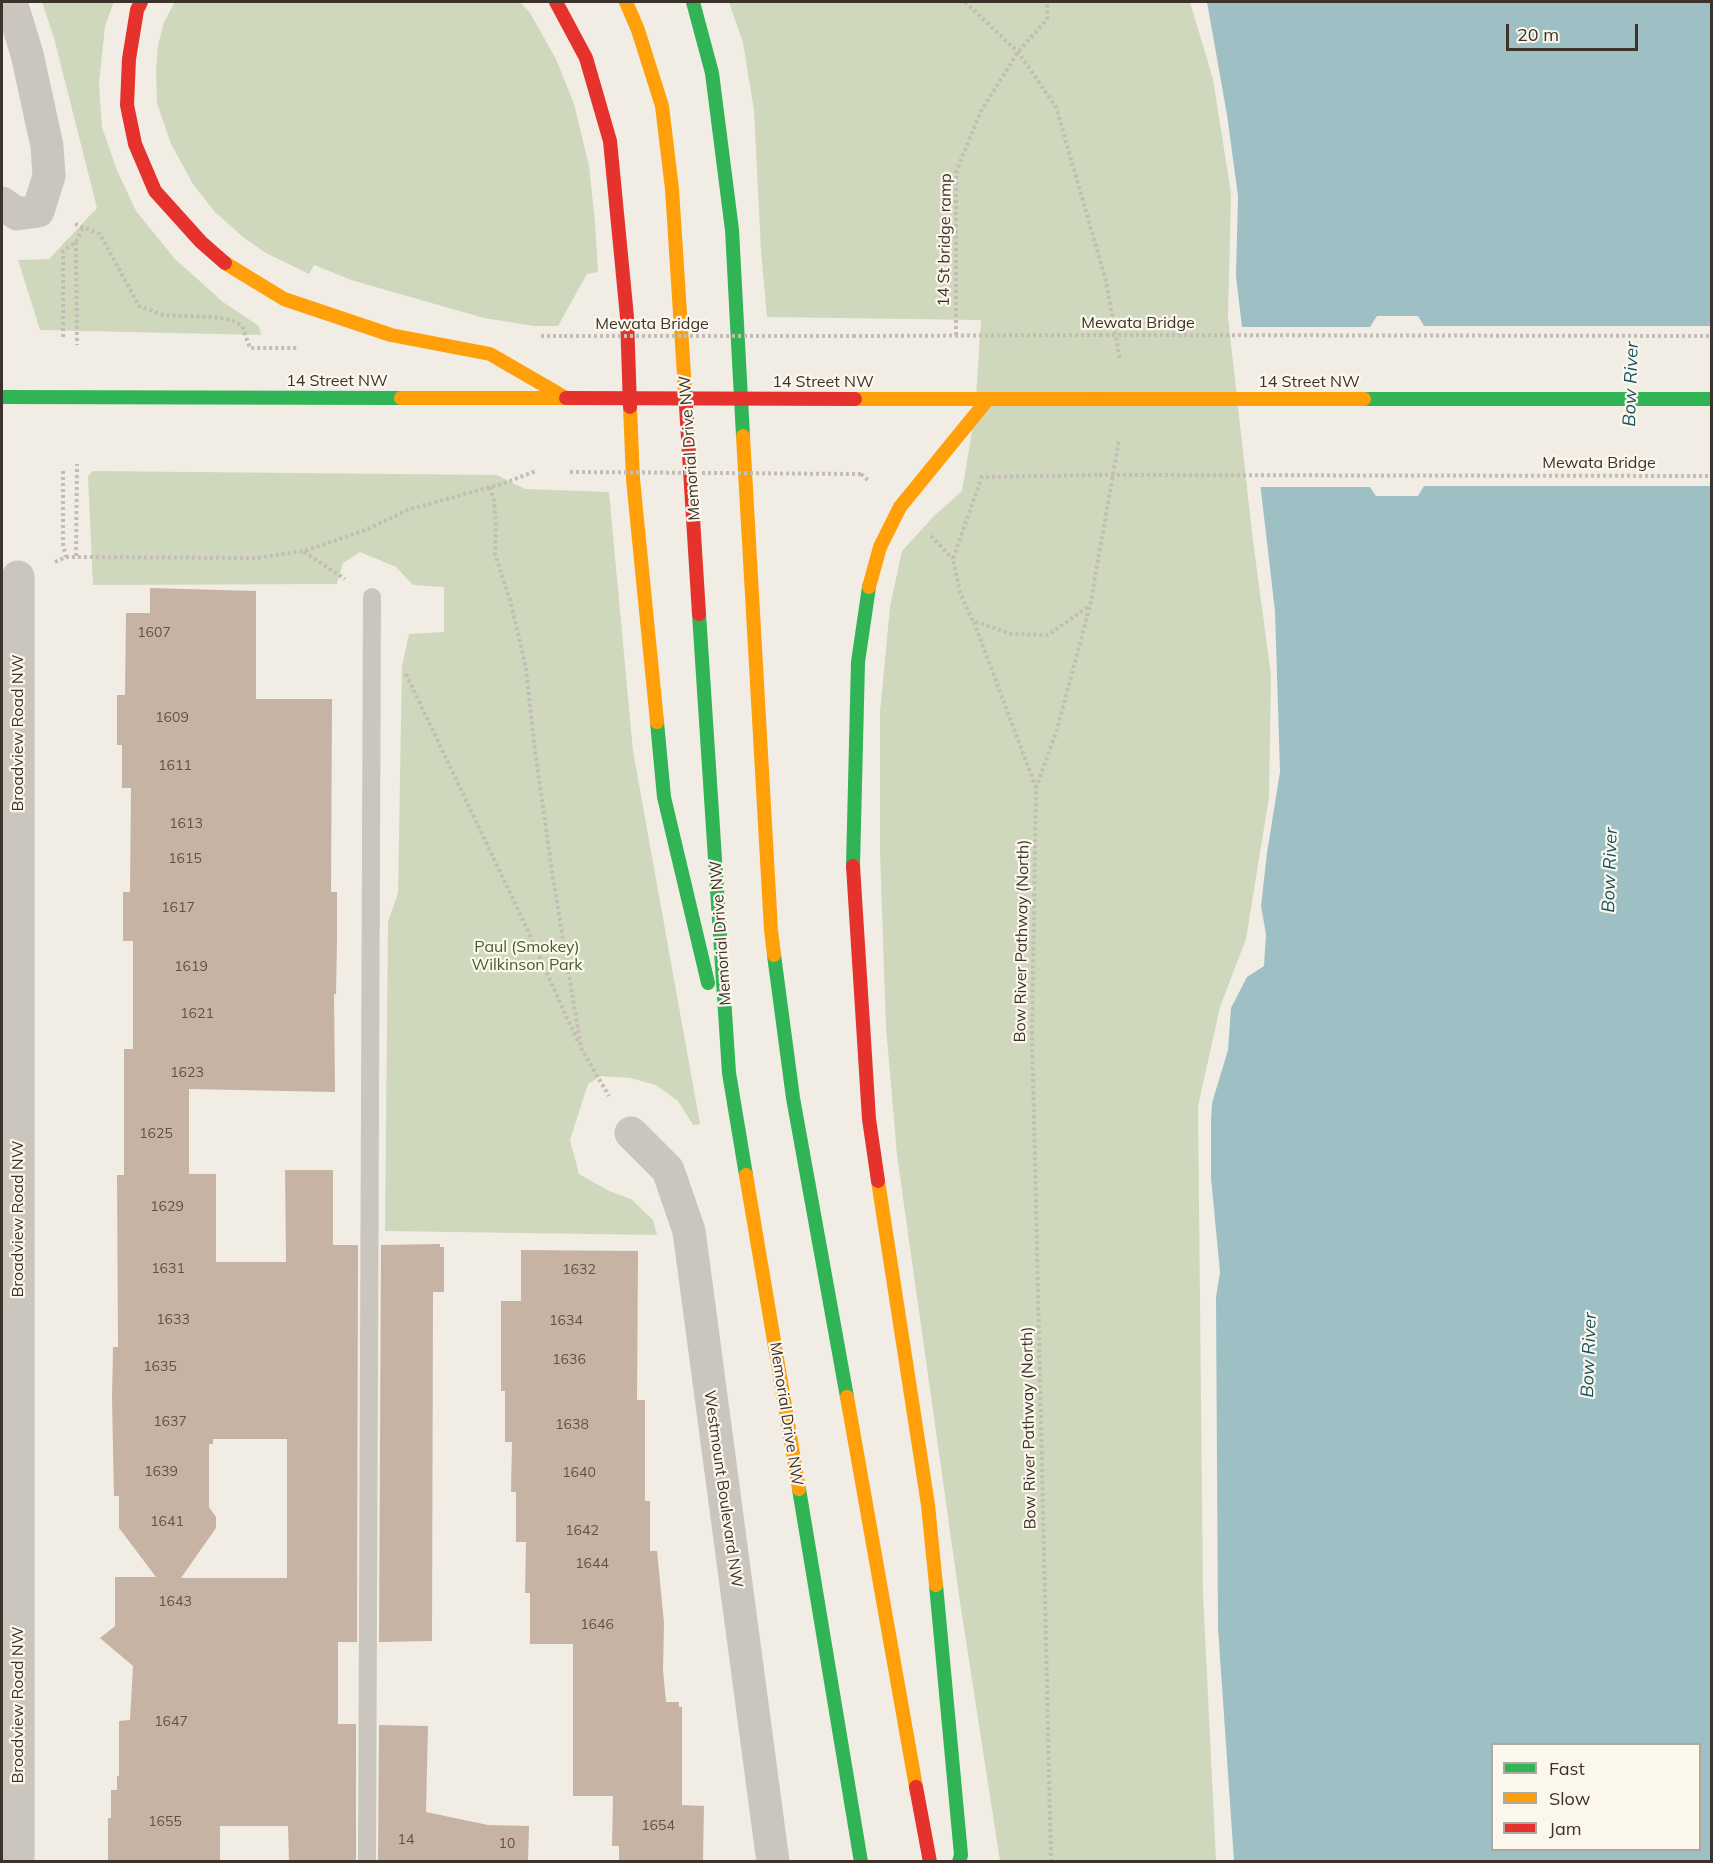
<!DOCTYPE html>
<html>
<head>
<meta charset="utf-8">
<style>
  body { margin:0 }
  #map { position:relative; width:1713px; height:1863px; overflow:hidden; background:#f1ede4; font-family:Mulish,sans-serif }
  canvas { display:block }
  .frame { position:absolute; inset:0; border:3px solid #3c3229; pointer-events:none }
  .legend { position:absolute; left:1491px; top:1743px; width:210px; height:108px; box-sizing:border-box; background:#fcf7ed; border:2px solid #afa89f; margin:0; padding:8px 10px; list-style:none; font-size:18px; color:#3c3229 }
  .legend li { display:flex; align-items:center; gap:12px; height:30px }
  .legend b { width:30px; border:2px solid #afa89f }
  .scale { position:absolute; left:1506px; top:24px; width:132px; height:27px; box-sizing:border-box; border:3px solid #3c3229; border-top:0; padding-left:8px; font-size:18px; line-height:21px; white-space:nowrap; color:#3c3229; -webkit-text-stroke:4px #fcf7ed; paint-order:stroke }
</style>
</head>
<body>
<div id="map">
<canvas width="1713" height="1863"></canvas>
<div class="frame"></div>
<ul class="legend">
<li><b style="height:8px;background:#30b455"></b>Fast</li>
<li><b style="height:8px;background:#ff9f0a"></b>Slow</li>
<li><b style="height:8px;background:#e5322d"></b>Jam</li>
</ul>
<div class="scale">20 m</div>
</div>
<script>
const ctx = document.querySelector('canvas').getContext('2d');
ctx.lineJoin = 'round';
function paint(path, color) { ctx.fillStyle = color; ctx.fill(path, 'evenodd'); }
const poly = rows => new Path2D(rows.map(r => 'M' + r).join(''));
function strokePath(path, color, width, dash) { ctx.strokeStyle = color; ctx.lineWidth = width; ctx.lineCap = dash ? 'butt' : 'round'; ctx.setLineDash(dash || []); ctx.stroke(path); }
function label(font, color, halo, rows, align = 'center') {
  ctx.font = font + ' Mulish,sans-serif'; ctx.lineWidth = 4.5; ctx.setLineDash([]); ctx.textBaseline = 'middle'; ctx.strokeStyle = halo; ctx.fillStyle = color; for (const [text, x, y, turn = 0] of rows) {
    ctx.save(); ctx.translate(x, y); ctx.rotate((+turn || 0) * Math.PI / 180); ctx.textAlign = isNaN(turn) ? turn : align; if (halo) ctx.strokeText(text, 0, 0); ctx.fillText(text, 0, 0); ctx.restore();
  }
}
paint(poly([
  [42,2,114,2,105,26,99,84,102,127,116,168,136,211,175,259,223,302,259,326,261,335,40,330,18,260,49,259,97,208,54,38],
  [175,2,520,2,530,13,556,59,574,104,589,166,595,222,598,272,587,274,558,326,534,326,484,318,351,280,314,265,309,274,266,253,244,238,215,212,193,184,171,144,157,103,156,69,158,45,164,22],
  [729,2,1190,2,1213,79,1231,193,1228,317,1253,541,1271,675,1269,797,1246,939,1220,1007,1198,1106,1203,1593,1216,1861,1000,1861,960,1602,897,1155,886,1027,880,852,880,712,890,607,902,551,933,517,962,491,975,413,981,320,767,317,761,251,754,110,743,43],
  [93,471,497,475,525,489,609,492,633,751,700,1124,693,1125,678,1101,656,1085,630,1078,601,1076,588,1084,570,1140,579,1174,609,1191,631,1199,653,1220,657,1235,385,1231,388,922,398,893,402,666,409,634,444,632,444,587,413,585,396,567,360,552,343,563,337,584,93,585,88,476]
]), '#cfd8bc');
paint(poly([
  [1207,2,1711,2,1711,1861,1234,1861,1218,1628,1216,1297,1220,1272,1211,1178,1211,1122,1212,1103,1228,1050,1231,1008,1247,977,1264,966,1266,934,1261,906,1267,853,1280,772,1275,611,1236,276,1238,196,1227,115],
  [1492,1744,1700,1744,1700,1850,1492,1850]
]), '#9ec0c4');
paint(poly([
  [1377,316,1418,316,1424,326,1711,326,1711,486,1424,486,1418,496,1376,496,1370,487,1257,487,1238,327,1370,327]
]), '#f1ede4');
paint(poly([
  [150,588,256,591,256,699,332,699,331,892,337,892,337,940,336,994,334,994,335,1092,189,1089,189,1174,216,1174,216,1262,286,1262,285,1170,333,1170,333,1245,358,1245,357,1642,338,1642,338,1724,356,1724,356,1862,289,1862,288,1826,220,1826,220,1862,108,1862,108,1818,111,1818,111,1790,117,1790,117,1776,119,1776,119,1721,130,1720,133,1666,100,1638,115,1626,115,1577,156,1577,119,1528,119,1496,114,1496,112,1398,113,1347,118,1347,117,1175,124,1175,124,1049,133,1049,133,941,123,941,123,892,130,892,131,788,122,788,122,745,117,745,117,695,125,695,126,613,150,613],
  [213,1439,287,1439,287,1578,181,1578,216,1528,216,1517,209,1507,209,1444,213,1444],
  [440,1244,440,1247,444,1247,444,1292,433,1292,432,1641,379,1642,381,1245],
  [521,1250,638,1251,637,1400,645,1400,645,1501,650,1501,650,1551,657,1551,664,1623,663,1670,666,1702,679,1702,679,1707,682,1707,682,1805,704,1806,703,1862,619,1862,619,1846,612,1846,613,1796,573,1796,573,1644,530,1644,530,1593,525,1593,526,1542,516,1542,516,1492,511,1492,512,1442,505,1442,505,1391,501,1391,501,1301,521,1301],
  [379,1725,428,1726,426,1812,488,1825,529,1826,528,1862,378,1862]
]), '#c7b3a4');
strokePath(poly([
  [965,2,1018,52,1056,107,1106,281,1120,360],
  [75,224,100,234,139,306,163,315,211,317,232,320,242,326,250,348,297,348],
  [76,242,77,345],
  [956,335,956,172,981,111,1018,52,1047,19,1047,2],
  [541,336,564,336],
  [853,336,1100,335],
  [63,337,63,251,76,242,83,227],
  [63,471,63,544,66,557],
  [861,474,869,481],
  [982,476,953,559,960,593,973,621,1012,634,1048,635,1089,606],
  [980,477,1099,475],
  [490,487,494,501,496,527,495,554,510,600,526,668,534,743,553,878,581,1048,609,1096],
  [931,536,953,559],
  [304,552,345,579],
  [76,556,77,464],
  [55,562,66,557,76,557,257,558,304,551,363,531,410,509,502,484,536,471],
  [974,622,1036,788],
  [406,674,522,918,578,1042],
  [1051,1862,1032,1032,1036,788,1056,733,1090,606,1119,440]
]), '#c3bdb5', 4, [3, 3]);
strokePath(poly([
  [367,1862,372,597]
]), '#cac5bd', 18);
strokePath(poly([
  [2,203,17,214,38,211,49,176,47,146,27,54,11,2],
  [18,577,18,1862],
  [631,1133,668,1170,689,1231,773,1862]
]), '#cac5bd', 33);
strokePath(poly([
  [693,2,712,73,732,230,743,436],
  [2,397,401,398],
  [1644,399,1712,399],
  [699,614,729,1073,746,1175],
  [657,722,664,797,708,983],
  [853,866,858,662,869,587],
  [774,955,793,1098,847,1397],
  [799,1489,861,1862],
  [936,1585,961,1855,959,1862]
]), '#30b455', 14);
strokePath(poly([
  [626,2,638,30,662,106,672,189,686,406],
  [225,263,284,299,391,335,490,354,566,398],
  [401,398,564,398],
  [855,399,1099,399],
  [630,407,633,479,657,722],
  [743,436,771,930,774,955],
  [869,587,880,547,900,507,988,399],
  [746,1175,799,1489],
  [878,1181,928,1505,936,1585],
  [847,1397,916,1787]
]), '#ff9f0a', 14);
strokePath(poly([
  [141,2,137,10,129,59,127,105,135,144,155,191,201,242,225,263],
  [556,2,586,58,610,141,627,317,630,407],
  [686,406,699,614],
  [853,866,869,1119,878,1181],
  [916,1787,930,1862]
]), '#e5322d', 14);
strokePath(poly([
  [1100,335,1712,336],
  [564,336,853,336],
  [570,472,861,474],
  [1099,475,1712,476]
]), '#c3bdb5', 4, [3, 3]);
strokePath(poly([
  [1364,399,1644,399]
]), '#30b455', 14);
strokePath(poly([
  [1099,399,1364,399]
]), '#ff9f0a', 14);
strokePath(poly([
  [566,398,855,399]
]), '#e5322d', 14);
label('14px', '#5f5248', null, [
  ["1607",154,633],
  ["1609",172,718],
  ["1611",175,766],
  ["1613",186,824],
  ["1615",185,859],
  ["1617",178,908],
  ["1619",191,967],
  ["1621",197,1014],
  ["1623",187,1073],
  ["1625",156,1134],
  ["1629",167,1207],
  ["1631",168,1269],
  ["1632",579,1270],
  ["1633",173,1320],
  ["1634",566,1321],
  ["1636",569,1360],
  ["1635",160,1367],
  ["1637",170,1422],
  ["1638",572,1425],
  ["1639",161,1472],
  ["1640",579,1473],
  ["1641",167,1522],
  ["1642",582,1531],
  ["1644",592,1564],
  ["1643",175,1602],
  ["1646",597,1625],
  ["1647",171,1722],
  ["1655",165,1822],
  ["1654",658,1826],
  ["14",406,1840],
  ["10",507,1844]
]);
label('16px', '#3c3229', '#fcf7ed', [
  ["14 St bridge ramp",945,240,-89],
  ["Mewata Bridge",1138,323],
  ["Mewata Bridge",652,324],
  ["14 Street NW",337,381],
  ["14 Street NW",823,382],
  ["14 Street NW",1309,382],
  ["Memorial Drive NW",690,448,-94],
  ["Mewata Bridge",1599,463],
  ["Broadview Road NW",18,733,-90],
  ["Memorial Drive NW",721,933,-94],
  ["Bow River Pathway (North)",1022,941,-89],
  ["Broadview Road NW",18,1219,-90],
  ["Memorial Drive NW",786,1414,81],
  ["Bow River Pathway (North)",1029,1428,-91],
  ["Westmount Boulevard NW",723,1489,82],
  ["Broadview Road NW",18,1705,-90]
]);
label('16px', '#445e2a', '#fcf7ed', [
  ["Paul (Smokey)",527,947],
  ["Wilkinson Park",527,965]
]);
label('italic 18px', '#195464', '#fcf7ed', [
  ["Bow River",1631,384,-88],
  ["Bow River",1610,870,-88],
  ["Bow River",1589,1355,-88]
]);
</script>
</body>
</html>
